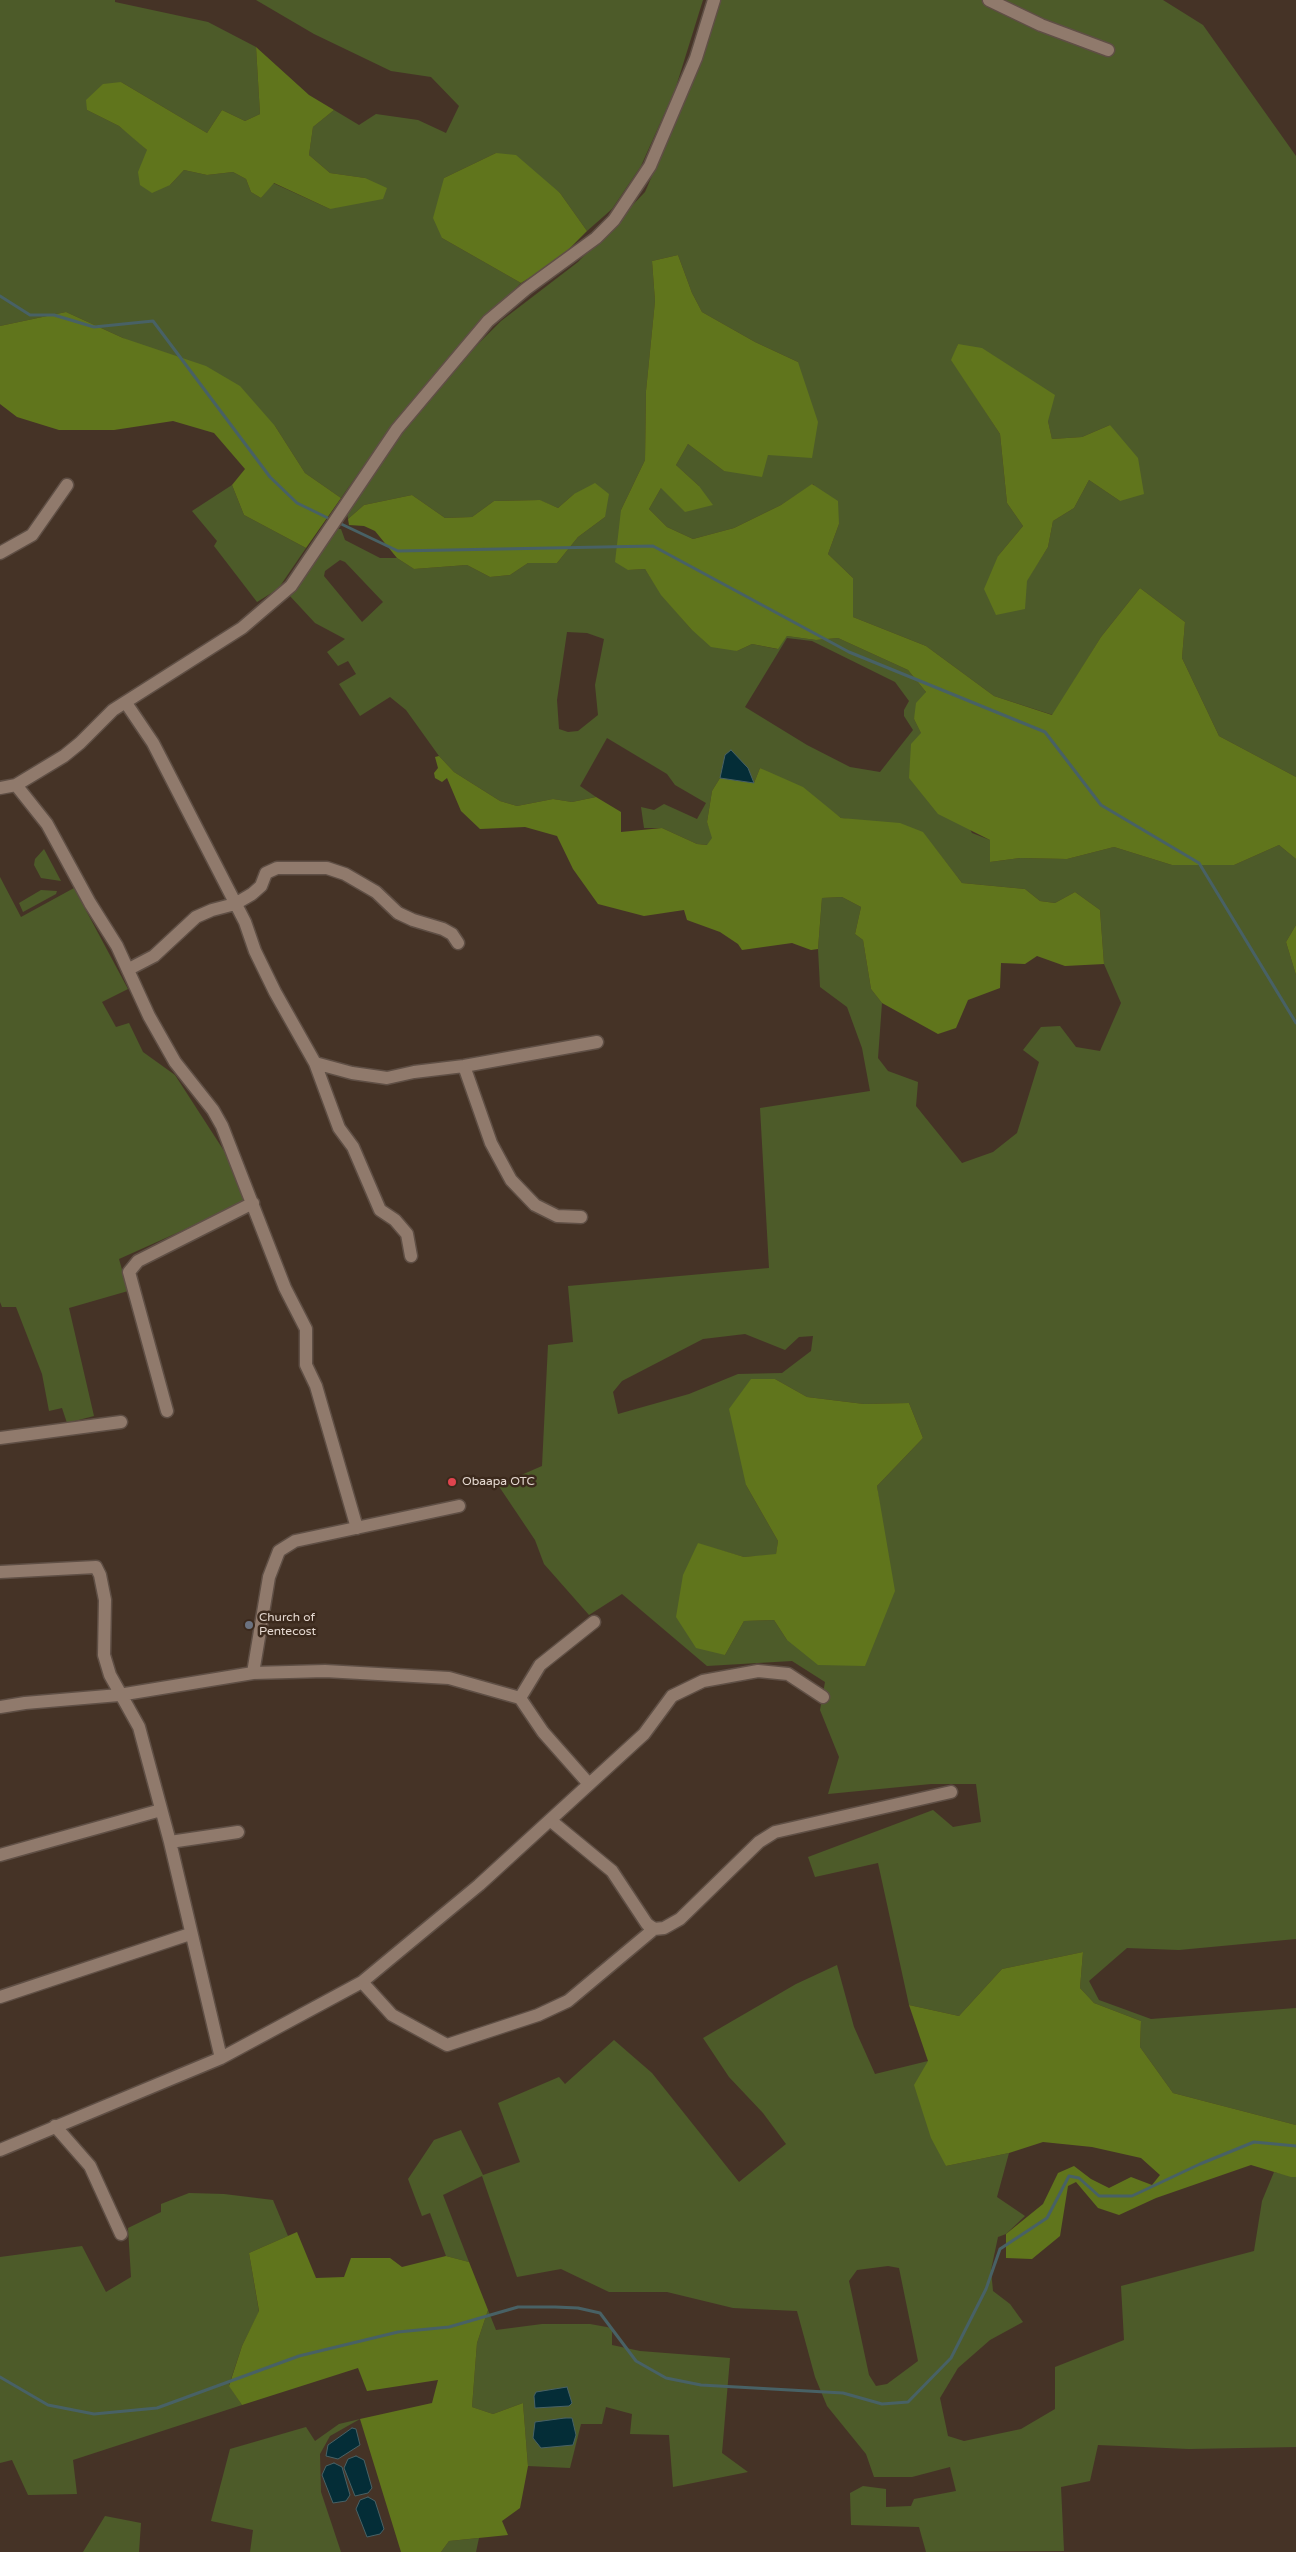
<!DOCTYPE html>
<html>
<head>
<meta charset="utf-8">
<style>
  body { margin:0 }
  canvas { display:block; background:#453326 }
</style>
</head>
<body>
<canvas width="1296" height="2552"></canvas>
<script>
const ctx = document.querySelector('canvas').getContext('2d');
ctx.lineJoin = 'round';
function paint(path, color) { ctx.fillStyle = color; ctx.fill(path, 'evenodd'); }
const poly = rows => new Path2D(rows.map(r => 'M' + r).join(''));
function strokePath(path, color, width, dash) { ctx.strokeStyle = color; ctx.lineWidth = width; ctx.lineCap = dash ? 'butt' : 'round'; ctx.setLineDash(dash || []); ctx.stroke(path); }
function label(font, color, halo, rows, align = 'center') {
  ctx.font = font + ' "Varela Round",sans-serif'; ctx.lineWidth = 5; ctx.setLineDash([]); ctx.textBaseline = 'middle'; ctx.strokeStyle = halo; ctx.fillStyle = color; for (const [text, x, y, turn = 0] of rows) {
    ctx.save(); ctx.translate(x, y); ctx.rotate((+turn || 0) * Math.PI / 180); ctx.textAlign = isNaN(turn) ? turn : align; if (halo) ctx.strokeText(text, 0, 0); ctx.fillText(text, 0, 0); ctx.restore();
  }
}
paint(poly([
  [0,0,115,0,115,2,208,22,256,47,260,114,245,121,222,110,207,133,121,82,87,110,119,126,133,137,147,150,170,185,184,170,207,175,233,172,246,179,251,192,261,198,273,183,330,209,365,178,330,173,309,155,313,127,334,110,359,125,376,114,418,120,446,133,459,106,431,77,391,71,314,34,256,0,703,0,675,90,641,166,612,209,587,231,560,193,496,153,444,178,442,238,521,283,486,318,398,417,341,498,305,473,275,426,123,338,66,312,0,326],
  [718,0,1163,0,1203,25,1296,156,1296,777,1219,736,1182,658,1185,622,1140,588,1101,637,1053,715,994,696,926,646,853,617,853,578,828,554,839,524,813,484,781,505,734,528,693,539,667,527,649,509,661,488,699,486,676,465,688,444,724,471,768,455,798,362,755,342,702,312,692,293,678,255,652,261,655,301,646,391,645,460,621,510,628,570,645,569,662,595,691,629,737,651,752,644,777,649,787,636,816,640,838,638,908,670,926,692,914,719,972,833,990,840,990,862,1020,858,1067,859,1114,847,1172,865,1234,865,1279,845,1296,859,1296,925,1286,942,1296,975,1296,1939,1179,1950,1127,1948,1089,1981,1099,2000,1151,2019,1296,2008,1296,2125,1173,2093,1140,2047,1141,2021,1094,2003,1080,1988,1083,1952,1002,1969,959,2016,909,2005,878,1863,815,1877,808,1857,933,1810,953,1827,981,1822,976,1784,931,1784,828,1794,839,1757,820,1710,825,1682,792,1661,707,1666,622,1594,589,1615,544,1564,535,1540,498,1485,542,1466,548,1345,573,1342,568,1286,769,1268,760,1108,870,1091,862,1048,847,1007,820,987,818,949,822,898,842,897,861,907,855,934,863,940,871,989,882,1003,878,1058,888,1071,918,1082,916,1106,962,1163,993,1152,1017,1133,1039,1062,1023,1050,1041,1027,1060,1026,1076,1047,1100,1051,1121,1003,1104,964,1100,910,1075,892,1055,903,1040,901,1025,889,962,883,934,847,869,822,841,818,825,806,760,768,754,783,748,768,725,755,720,778,712,791,707,822,713,838,708,845,697,844,662,828,644,828,641,807,654,810,664,804,697,819,706,803,675,785,667,774,607,738,580,786,596,797,572,802,553,799,517,806,500,801,454,772,439,756,406,710,390,697,360,716,339,684,356,674,348,661,338,666,327,652,345,639,315,623,289,595,335,529,341,529,345,540,380,558,397,558,414,569,467,565,490,577,510,575,528,563,557,563,578,537,605,517,574,494,558,508,539,500,494,501,472,517,445,518,412,495,364,505,348,519,347,512,398,437,466,356,501,321,578,262,645,192,688,93],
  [958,344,1048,421,1052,439,1082,437,1110,425,1120,501,1089,480,1074,508,1053,521,1048,547,1027,580,998,556,1023,526,1007,503,1000,434,952,360],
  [340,560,345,562,383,602,362,622,324,576,325,571],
  [567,632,587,633,604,639,595,685,598,715,578,731,568,732,559,729,557,700],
  [787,638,812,641,895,682,909,701,904,710,904,716,913,730,880,772,850,767,807,745,745,707],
  [745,1334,785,1350,799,1337,813,1336,811,1351,782,1373,738,1374,689,1394,618,1414,613,1392,622,1381,703,1339],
  [775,1379,807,1397,864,1404,909,1403,923,1438,877,1486,882,1525,787,1640,774,1620,744,1621,725,1655,698,1544,744,1557,776,1555,778,1541,746,1485],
  [232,485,244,515,306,548,278,589,257,602,214,546,217,541,192,511],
  [44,849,61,881,41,878,34,865,35,859],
  [0,877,21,917,74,888,128,989,102,1002,116,1027,129,1023,143,1052,175,1075,228,1157,246,1202,119,1259,128,1291,69,1308,94,1416,67,1423,62,1408,49,1411,42,1374,16,1307,2,1307,0,1302],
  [41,890,57,891,56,894,23,912,19,903],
  [837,1965,854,2027,875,2074,928,2061,946,2166,1009,2153,997,2197,1025,2216,1006,2234,998,2237,991,2270,993,2291,1010,2304,1023,2322,990,2340,958,2368,940,2398,948,2436,964,2441,1021,2429,1055,2409,1055,2367,1124,2340,1121,2286,1254,2251,1262,2201,1274,2172,1296,2177,1296,2447,1189,2449,1098,2445,1090,2481,1061,2487,1064,2551,926,2552,919,2527,851,2525,850,2493,863,2486,886,2489,886,2507,911,2506,914,2499,956,2491,950,2467,912,2477,874,2477,866,2454,827,2406,815,2377,797,2311,733,2308,667,2292,609,2292,561,2269,517,2277,482,2176,443,2195,469,2262,446,2256,430,2213,422,2216,408,2179,434,2140,461,2130,483,2175,520,2162,498,2103,559,2077,565,2084,614,2040,652,2073,739,2182,786,2144,763,2113,729,2077,703,2038,796,1984],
  [888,2266,899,2268,918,2361,887,2384,876,2386,869,2375,849,2281,857,2270],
  [189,2193,224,2194,273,2200,288,2236,249,2253,259,2312,242,2346,229,2385,242,2405,73,2460,77,2494,28,2495,12,2460,0,2463,0,2257,82,2246,106,2292,131,2277,128,2228,161,2212,161,2204],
  [488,2310,496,2330,542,2324,590,2324,612,2328,612,2345,640,2351,730,2358,722,2453,748,2472,673,2487,669,2435,630,2434,632,2414,606,2407,602,2424,581,2424,570,2468,528,2466,523,2403,493,2414,472,2407,477,2343],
  [360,2419,330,2436,320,2454,321,2492,341,2552,250,2552,253,2530,211,2521,230,2449,306,2427,315,2441,339,2424],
  [105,2516,141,2523,139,2552,83,2552],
  [479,2538,476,2552,441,2552,449,2541]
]), '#4d5b29');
paint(poly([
  [256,47,309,95,334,110,313,127,309,155,330,173,365,178,387,188,383,199,330,209,274,183,261,198,251,192,246,179,233,172,207,175,184,170,170,185,152,193,140,185,138,172,147,150,119,126,87,110,86,100,103,84,121,82,207,133,222,110,245,121,260,114],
  [496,153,516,155,560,193,587,231,558,260,521,283,442,238,433,218,444,178],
  [678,255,692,293,702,312,755,342,798,362,818,422,812,458,768,455,762,477,724,471,688,444,676,465,699,486,713,505,685,512,661,488,649,509,667,527,693,539,734,528,781,505,812,484,838,501,839,524,828,554,853,578,853,617,926,646,994,696,1052,715,1101,637,1140,588,1185,622,1182,658,1219,736,1296,777,1296,859,1279,845,1234,865,1172,865,1114,847,1067,859,1020,858,990,862,990,840,938,814,909,778,911,744,921,733,914,719,916,703,926,692,908,670,838,638,816,640,787,636,778,649,752,644,737,651,711,647,691,629,661,595,645,569,628,570,615,562,621,510,645,460,646,391,655,301,652,261],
  [66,312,123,338,206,366,240,386,275,426,305,473,341,498,306,548,244,515,232,485,245,469,214,433,173,421,114,430,59,430,17,417,0,404,0,326],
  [958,344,982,348,1055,395,1048,421,1052,439,1082,437,1110,425,1138,458,1144,494,1120,501,1089,480,1074,508,1053,521,1048,547,1027,581,1025,609,996,615,984,589,998,556,1023,526,1007,503,1000,434,951,360],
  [595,483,609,494,605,517,578,537,557,563,528,563,510,575,490,577,467,565,414,569,397,558,375,531,364,526,349,525,348,519,364,505,412,495,445,518,472,517,494,501,540,500,558,508,574,494],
  [439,756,454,772,500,801,517,806,553,799,572,802,596,797,621,812,621,832,662,828,697,844,707,845,712,838,707,822,712,791,720,778,754,783,760,768,803,787,841,818,900,823,923,832,962,883,1025,889,1040,901,1055,903,1075,892,1100,910,1104,964,1065,966,1037,956,1025,964,1001,963,1000,988,968,1000,956,1028,938,1034,882,1003,871,989,863,940,855,934,861,907,842,897,822,898,818,949,811,950,792,943,742,950,738,944,720,932,687,920,684,910,644,916,598,904,573,869,557,836,525,827,480,829,461,811,447,778,442,782,435,778,434,773,438,768,435,757],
  [1296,925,1296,975,1286,942],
  [751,1379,775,1379,807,1397,864,1404,909,1403,923,1438,877,1486,895,1591,865,1666,818,1665,787,1640,774,1620,744,1621,725,1655,696,1648,676,1617,683,1575,698,1543,744,1557,776,1554,778,1541,746,1485,729,1409],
  [1083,1952,1080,1988,1094,2003,1141,2021,1140,2047,1173,2093,1296,2125,1296,2177,1291,2177,1251,2165,1156,2198,1119,2215,1098,2208,1076,2182,1068,2186,1060,2236,1032,2259,1006,2258,1006,2234,1043,2204,1058,2173,1074,2166,1091,2179,1109,2188,1131,2177,1152,2185,1160,2175,1141,2158,1092,2147,1043,2142,1009,2153,946,2166,931,2138,914,2085,928,2061,909,2005,959,2016,1002,1969],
  [297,2232,316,2278,344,2277,351,2258,390,2258,402,2267,446,2256,469,2262,488,2310,477,2343,472,2407,493,2414,523,2403,528,2466,520,2508,502,2521,508,2535,449,2541,441,2552,401,2552,360,2419,432,2403,438,2380,367,2391,358,2368,242,2405,229,2386,242,2346,259,2311,249,2253]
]), '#60751c');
const water = poly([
  [731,750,748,768,754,783,720,778,725,755,731,750],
  [567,2387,572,2403,569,2406,535,2408,534,2396,536,2392,567,2387],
  [565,2418,572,2418,576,2435,573,2445,541,2448,533,2438,535,2422,565,2418],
  [352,2428,356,2429,360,2445,338,2459,326,2456,328,2445,352,2428],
  [356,2456,364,2460,372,2488,368,2493,355,2496,344,2468,348,2459,356,2456],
  [334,2463,342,2467,350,2495,346,2501,333,2503,322,2475,326,2466,334,2463],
  [368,2497,375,2501,384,2529,380,2534,367,2537,356,2509,360,2500,368,2497]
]);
paint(water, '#042d37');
strokePath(water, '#486165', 1);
strokePath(poly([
  [0,296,30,315,54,315,94,327,153,321,270,477,297,503,332,520],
  [337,522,398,551,653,546,849,652,1045,732,1101,805,1199,863,1296,1023],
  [0,2377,48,2405,94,2414,157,2408,299,2356,398,2332,449,2327,518,2307,555,2307,578,2308,600,2313,636,2361,666,2378,701,2385,843,2393,882,2404,908,2402,951,2358,986,2289,1000,2249,1047,2218,1069,2176,1079,2178,1099,2196,1132,2196,1200,2164,1254,2142,1296,2146]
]), '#486165', 3);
const minor = poly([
  [989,0,1041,25,1108,50],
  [0,553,32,535,67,485],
  [126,703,153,743,245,922,255,951,275,992,315,1063,352,1073,387,1078,414,1072,464,1066,597,1042],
  [16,785,47,824,90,903,117,946,149,1016,175,1062,213,1110,222,1126,285,1288,306,1329,306,1365,316,1386,357,1528],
  [0,788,16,785,64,756,80,743,113,710,242,628,291,586,397,429,488,321,526,289,596,238,614,220,650,166,696,58,714,0],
  [129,969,154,956,196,917,212,910,235,904,252,894,261,886,266,873,277,868,327,868,345,874,376,892,398,913,413,920,443,929,452,934,458,943],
  [315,1063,339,1128,353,1147,380,1210,395,1220,407,1234,411,1256],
  [464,1066,491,1143,511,1180,535,1205,557,1216,581,1217],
  [167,1411,129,1272,138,1261,253,1203],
  [0,1438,121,1422],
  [0,1572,96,1567,100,1575,105,1600,104,1655,110,1675,139,1727,170,1842,221,2058],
  [253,1673,269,1577,279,1551,295,1541,459,1506],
  [520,1698,540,1665,594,1622],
  [0,1707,25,1703,119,1695,253,1673,325,1671,449,1678,520,1698,543,1732,589,1784],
  [550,1820,612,1871,647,1924,654,1929,664,1928,680,1919,759,1842,775,1832,951,1792],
  [170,1842,238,1832],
  [0,1855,161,1810],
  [362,1982,392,2015,447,2045,538,2015,568,2001,654,1929],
  [0,1997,190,1934],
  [55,2126,90,2166,121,2234],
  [0,2150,221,2058,362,1982,479,1885,644,1734,672,1696,703,1681,758,1671,788,1674,823,1697]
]);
strokePath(minor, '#5f4f45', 15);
strokePath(minor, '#907a6c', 12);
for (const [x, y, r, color] of [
  [452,1482,5,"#e0444e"],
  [249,1625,5,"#6b7280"]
]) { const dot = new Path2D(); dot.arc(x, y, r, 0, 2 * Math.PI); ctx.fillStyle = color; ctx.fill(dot); strokePath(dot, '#3b291c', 2); }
label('12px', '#e5d9d1', '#3b291c', [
  ["Obaapa OTC",462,1482],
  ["Church of",259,1618],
  ["Pentecost",259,1632]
], 'left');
</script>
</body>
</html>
